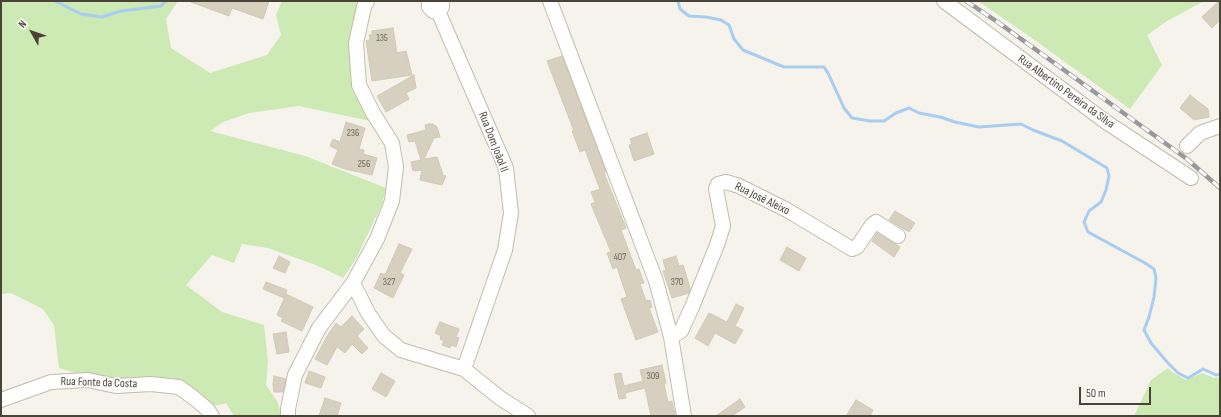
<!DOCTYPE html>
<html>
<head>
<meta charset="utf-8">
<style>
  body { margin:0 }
  #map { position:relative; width:1221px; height:417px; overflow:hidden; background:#f5f3eb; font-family:"Sofia Sans Condensed",sans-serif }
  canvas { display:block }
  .frame { position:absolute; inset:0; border:2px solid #4a4438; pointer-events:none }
  .north { position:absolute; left:12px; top:12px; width:40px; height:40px; -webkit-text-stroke:3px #fff; paint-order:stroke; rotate:310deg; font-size:11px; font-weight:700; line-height:16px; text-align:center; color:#4a4438 }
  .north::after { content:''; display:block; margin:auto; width:14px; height:18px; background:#4a4438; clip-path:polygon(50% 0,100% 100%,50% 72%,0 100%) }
  .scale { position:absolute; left:1079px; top:387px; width:72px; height:18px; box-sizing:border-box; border:2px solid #4a4438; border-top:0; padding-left:5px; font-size:12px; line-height:14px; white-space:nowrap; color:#4a4438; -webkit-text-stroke:3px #fff; paint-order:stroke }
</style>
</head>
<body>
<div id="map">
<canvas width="1221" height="417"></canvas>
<div class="frame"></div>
<div class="north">N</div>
<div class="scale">50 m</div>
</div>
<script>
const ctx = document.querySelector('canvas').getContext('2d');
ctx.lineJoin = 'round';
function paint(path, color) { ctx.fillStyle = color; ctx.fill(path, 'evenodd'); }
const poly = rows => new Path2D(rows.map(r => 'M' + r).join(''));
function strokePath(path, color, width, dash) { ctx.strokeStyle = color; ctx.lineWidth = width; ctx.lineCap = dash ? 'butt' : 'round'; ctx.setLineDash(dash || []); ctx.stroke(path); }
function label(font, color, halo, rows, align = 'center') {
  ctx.font = font + ' "Sofia Sans Condensed",sans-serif'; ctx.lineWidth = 3; ctx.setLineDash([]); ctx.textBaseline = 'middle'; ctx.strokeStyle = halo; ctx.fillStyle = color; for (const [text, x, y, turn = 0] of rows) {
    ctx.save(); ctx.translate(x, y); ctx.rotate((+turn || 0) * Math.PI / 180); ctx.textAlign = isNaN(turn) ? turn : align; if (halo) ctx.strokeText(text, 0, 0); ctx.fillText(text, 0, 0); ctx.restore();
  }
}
paint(poly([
  [1,1,178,1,166,19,171,48,210,73,267,55,281,35,276,15,282,1,362,1,350,32,352,61,370,121,299,106,249,113,223,122,210,131,305,156,386,188,382,204,356,259,343,278,316,265,268,248,242,244,234,263,212,255,186,285,222,312,264,325,268,361,266,385,277,401,282,416,234,416,226,403,214,406,187,385,75,373,59,368,54,325,43,309,11,293,1,294],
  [978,1,1204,1,1167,21,1147,35,1162,65,1130,109,1029,36],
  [1168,368,1172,372,1186,380,1202,373,1214,378,1220,377,1220,416,1134,416,1151,380]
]), '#cde9b4');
strokePath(poly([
  [55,1,81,14,102,17,121,11,161,6,166,1],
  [678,1,680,9,689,16,706,17,721,20,729,25,734,39,743,50,784,67,824,67,828,73,844,108,852,118,870,121,884,121,896,113,909,108,919,113,940,117,955,122,979,127,1021,124,1033,130,1062,141,1107,168,1109,176,1106,190,1101,202,1089,211,1084,222,1088,232,1145,263,1154,269,1156,278,1154,297,1149,317,1144,330,1151,343,1168,363,1178,373,1188,378,1203,369,1216,375,1220,374]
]), '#a8cdf1', 3);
const building = poly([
  [191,1,269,1,263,19,232,8,229,16,191,2,191,1],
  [1219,1,1220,20,1212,28,1202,17,1219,1],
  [393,28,397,53,406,51,412,75,372,81,366,41,370,40,369,35,372,35,372,31,393,28],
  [562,56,606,172,604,173,626,228,621,230,636,270,639,269,644,283,640,284,646,301,650,300,652,307,649,308,658,332,636,340,621,299,627,297,617,267,613,269,607,253,611,252,591,204,595,202,591,192,600,189,585,150,580,152,572,131,574,131,547,61,562,56],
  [414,75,416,88,406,93,409,99,386,112,377,96,414,75],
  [1190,95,1208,109,1209,117,1194,120,1180,108,1190,95],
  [346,122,365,128,359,149,364,150,363,154,377,158,372,175,345,169,332,164,338,150,330,146,333,139,340,142,346,122],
  [429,124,433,124,437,127,440,137,434,138,424,159,437,157,443,175,446,176,442,185,420,180,422,170,413,171,411,162,421,160,415,141,409,142,407,135,426,130,425,125,429,124],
  [647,133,654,154,634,161,629,145,632,144,630,139,647,133],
  [895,211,915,223,909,232,889,220,895,211],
  [877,233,900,247,894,257,872,241,877,233],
  [399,244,412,249,400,273,404,275,393,298,374,288,381,273,385,275,399,244],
  [787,247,806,258,799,271,780,260,787,247],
  [279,256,290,262,285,273,273,268,279,256],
  [676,256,679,266,683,265,690,288,689,293,672,298,663,271,666,270,663,260,676,256],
  [266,282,287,290,284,298,263,289,266,282],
  [286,294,313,307,302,331,281,321,283,318,277,315,286,294],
  [736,304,744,308,735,326,743,330,735,344,715,333,708,346,695,338,709,313,727,322,736,304],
  [352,316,364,329,357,336,368,348,362,354,352,344,345,353,337,347,327,365,315,359,327,336,336,323,341,327,352,316],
  [440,322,459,329,456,337,459,338,456,347,451,345,450,348,442,345,444,341,440,339,441,336,435,333,440,322],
  [286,332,289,352,277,354,273,334,286,332],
  [662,365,666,383,664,384,668,402,672,401,675,415,651,416,645,388,625,393,626,398,619,399,614,374,621,373,624,386,643,381,640,370,662,365],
  [309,371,325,377,321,388,305,383,309,371],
  [381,373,395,381,386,397,372,389,381,373],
  [274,376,286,379,283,392,274,392,273,384,274,376],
  [325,398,341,403,337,416,319,416,325,398],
  [740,399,745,407,732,416,716,416,740,399],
  [856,400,873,410,870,416,846,416,856,400]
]);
paint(building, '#d7d0c0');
strokePath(building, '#d2c9b3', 1);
const minor = poly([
  [429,1,429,7,433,11,438,11,442,7,442,1],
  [550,1,656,281,671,337,684,416],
  [944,1,1106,122,1191,178],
  [438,11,506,168,511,213,505,250,464,369],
  [1187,146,1200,133,1220,126],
  [353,283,368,313,384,336,401,350,464,369,500,398,528,416],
  [671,337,681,331,692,307,717,245,723,226,716,189,718,184,726,182,739,186,787,210,852,249,857,247,872,225,876,222,898,236],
  [1,400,51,382,88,380,116,386,151,384,179,387,194,398,207,409,212,416],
  [288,416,288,409,295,375,319,328,353,283,377,239,392,201,396,167,392,143,373,113,359,85,356,43,364,7,367,1]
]);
strokePath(minor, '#c1bcad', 16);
strokePath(minor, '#fff', 14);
const rail = poly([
  [966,1,999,23,1187,159,1220,188]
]);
strokePath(rail, '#999', 4.5);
strokePath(rail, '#fff', 3, [9]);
label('10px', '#6d675a', null, [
  ["135",382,38],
  ["236",353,133],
  ["256",364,164],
  ["407",620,257],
  ["327",389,282],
  ["370",677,282],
  ["309",653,376]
]);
label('12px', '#4a4438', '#fff', [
  ["Rua Albertino Pereira da Silva",1066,92,36],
  ["Rua Dom Joãol II",493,142,69],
  ["Rua José Aleixo",762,199,26],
  ["Rua Fonte da Costa",99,383,2]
]);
</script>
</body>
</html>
